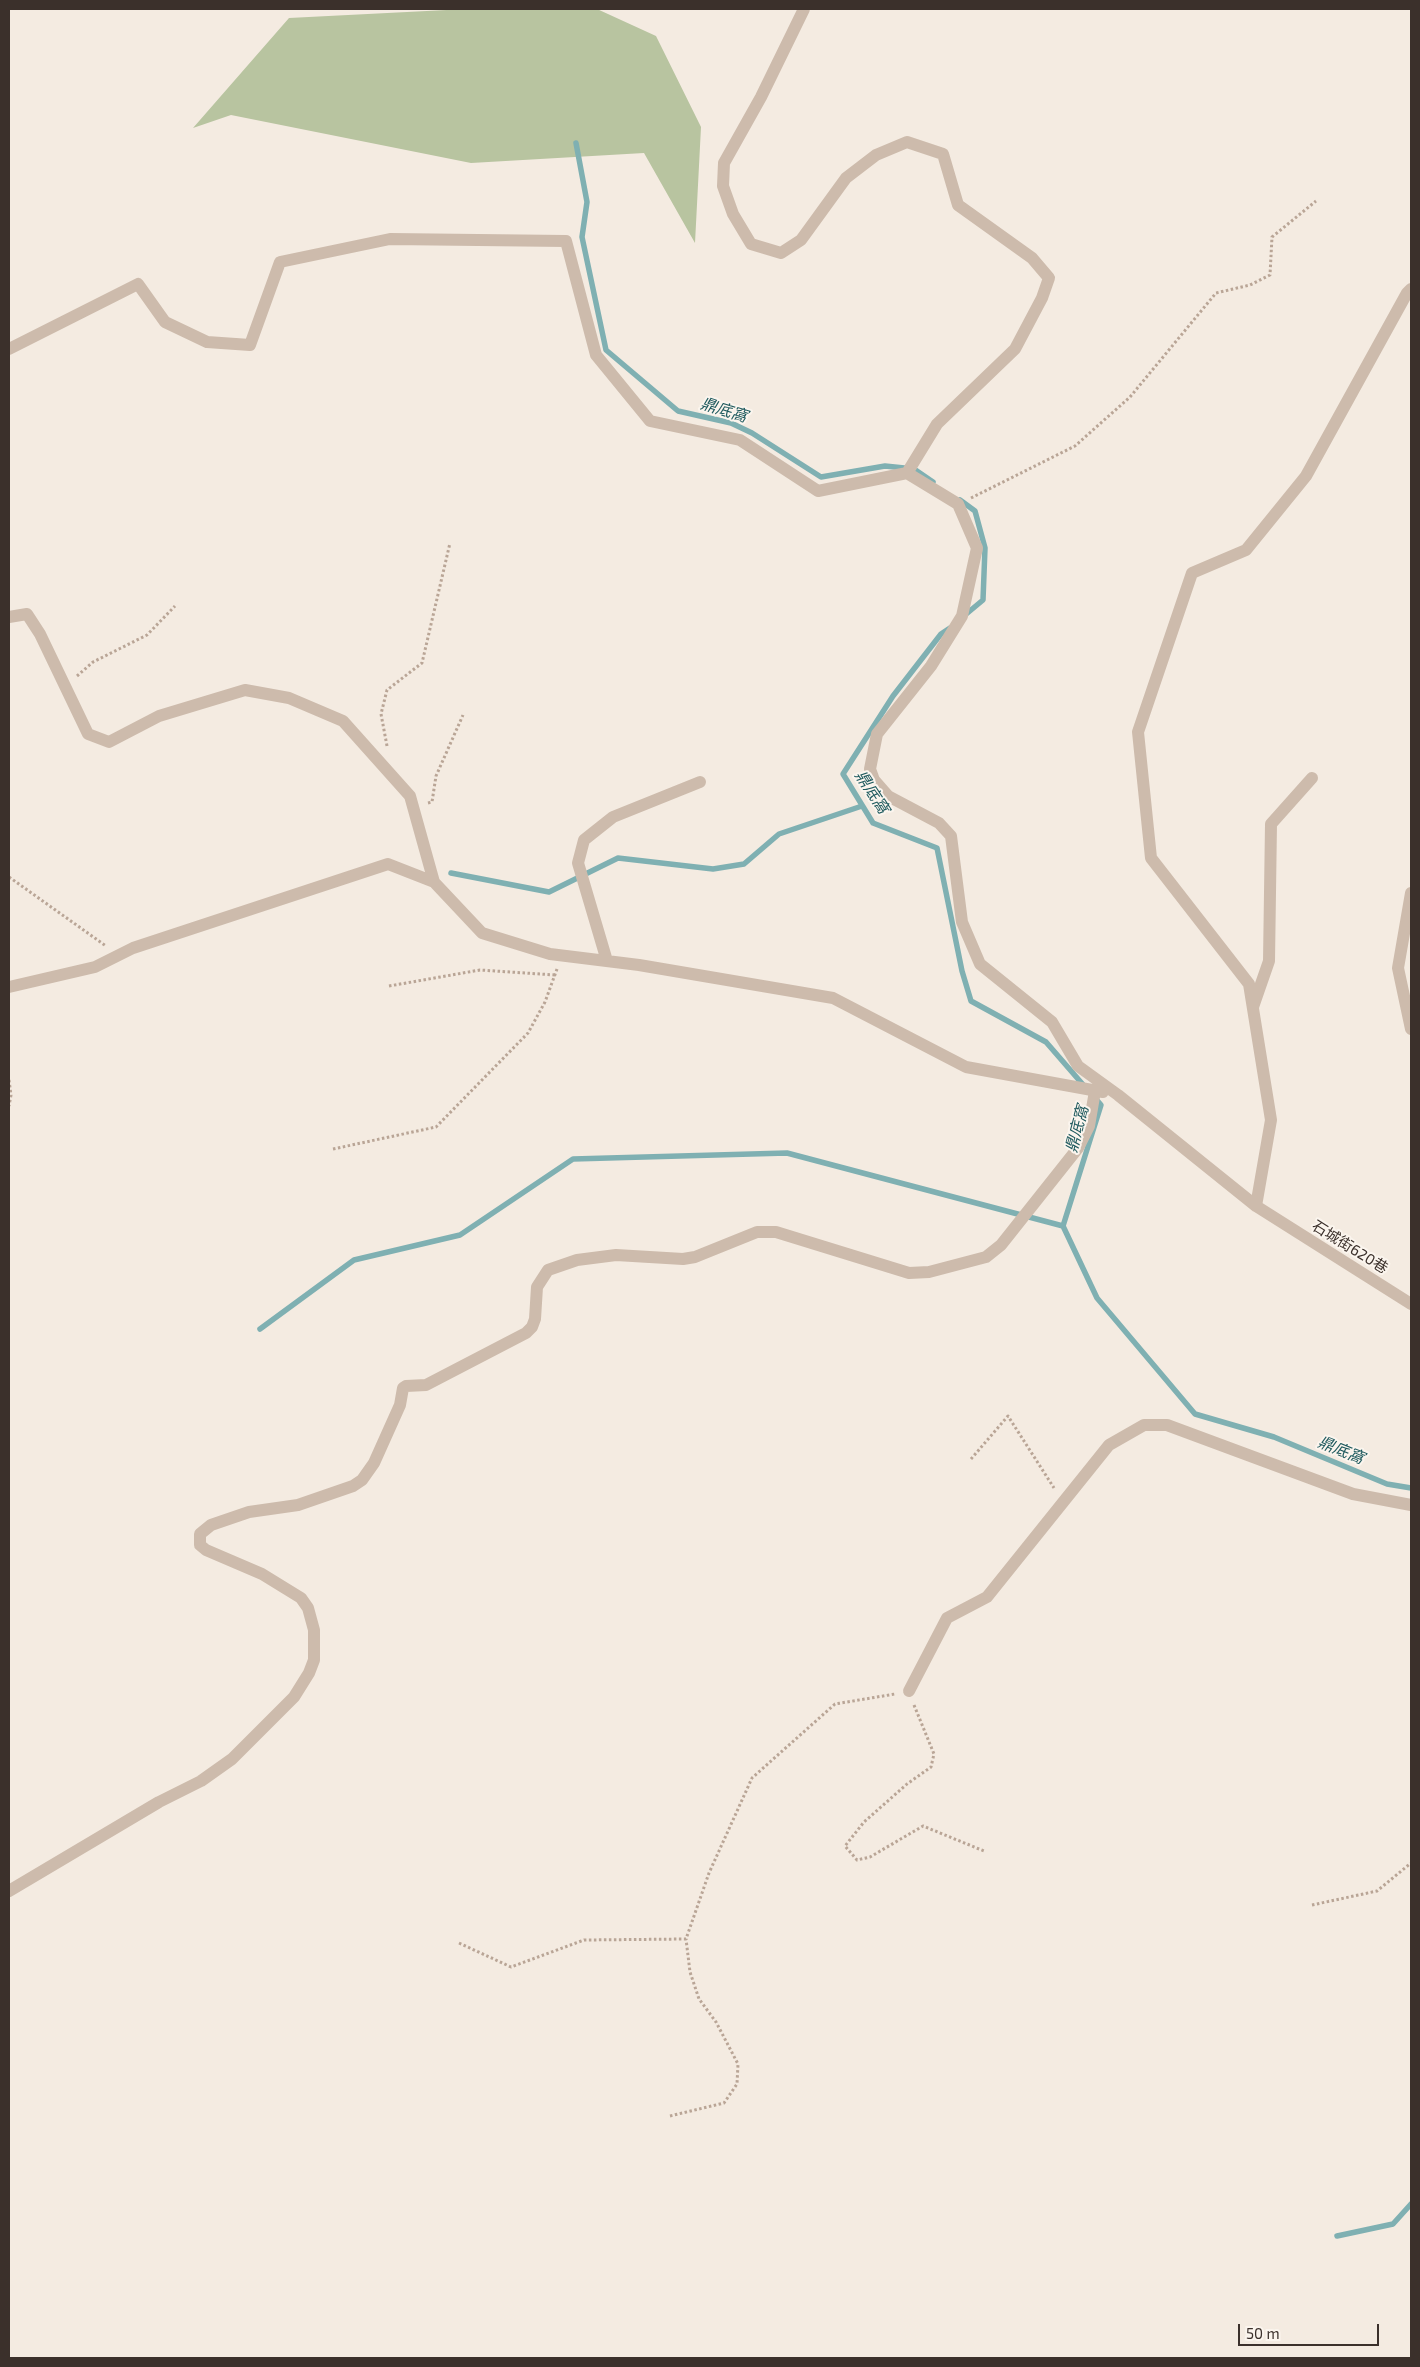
<!DOCTYPE html>
<html>
<head>
<meta charset="utf-8">
<style>
  body { margin:0 }
  #map { position:relative; width:1420px; height:2367px; overflow:hidden; background:#f4ebe1; font-family:"Exo 2",sans-serif }
  canvas { display:block }
  .frame { position:absolute; inset:0; border:10px solid #3b302b; pointer-events:none }
  .scale { position:absolute; left:1238px; top:2324px; width:141px; height:22px; box-sizing:border-box; border:2px solid #3b302b; border-top:0; padding-left:6px; font-size:15px; line-height:18px; white-space:nowrap; color:#3b302b; -webkit-text-stroke:4px #fbf5ee; paint-order:stroke }
</style>
</head>
<body>
<div id="map">
<canvas width="1420" height="2367"></canvas>
<div class="frame"></div>
<div class="scale">50 m</div>
</div>
<script>
const ctx = document.querySelector('canvas').getContext('2d');
ctx.lineJoin = 'round';
function paint(path, color) { ctx.fillStyle = color; ctx.fill(path, 'evenodd'); }
const poly = rows => new Path2D(rows.map(r => 'M' + r).join(''));
function strokePath(path, color, width, dash) { ctx.strokeStyle = color; ctx.lineWidth = width; ctx.lineCap = dash ? 'butt' : 'round'; ctx.setLineDash(dash || []); ctx.stroke(path); }
function label(font, color, halo, rows, align = 'center') {
  ctx.font = font + ' "Exo 2","Noto Sans TC",sans-serif'; ctx.lineWidth = 4; ctx.setLineDash([]); ctx.textBaseline = 'middle'; ctx.strokeStyle = halo; ctx.fillStyle = color; for (const [text, x, y, turn = 0] of rows) {
    ctx.save(); ctx.translate(x, y); ctx.rotate((+turn || 0) * Math.PI / 180); ctx.textAlign = isNaN(turn) ? turn : align; if (halo) ctx.strokeText(text, 0, 0); ctx.fillText(text, 0, 0); ctx.restore();
  }
}
paint(poly([
  [466,9,597,9,656,36,701,127,695,243,644,153,471,163,231,115,193,128,289,18]
]), '#b8c4a0');
strokePath(poly([
  [576,143,587,202,582,237,606,350,678,411,731,423,752,433,821,477,885,466,914,469,933,482],
  [960,500,975,511,985,548,983,600,965,615],
  [950,628,941,634,893,696,843,774,873,823,937,848,962,971,971,1001,1046,1042,1085,1087],
  [451,873,549,892,618,858,713,869,744,864,779,834,862,806],
  [1095,1098,1101,1105,1063,1226,1097,1298,1195,1414,1274,1437,1387,1484,1411,1488],
  [260,1329,354,1260,460,1235,573,1159,787,1153,1063,1226],
  [1337,2236,1393,2224,1411,2204]
]), '#7fb0b2', 5.5);
strokePath(poly([
  [971,498,1075,446,1130,397,1216,293,1250,285,1270,275,1272,237,1316,201],
  [77,676,93,662,147,635,175,606],
  [387,746,381,714,387,690,422,663,450,543],
  [428,803,432,802,436,776,463,715],
  [9,877,106,946],
  [389,986,480,970,555,975],
  [9,1080,11,1095,9,1106],
  [333,1149,436,1127,528,1033,545,1002,557,969],
  [971,1459,1008,1416,1054,1488],
  [914,1705,934,1754,931,1767,907,1784,864,1822,845,1846,857,1860,870,1857,923,1826,984,1851],
  [1312,1905,1377,1891,1411,1863],
  [459,1943,511,1967,584,1940,686,1939,709,1873,752,1778,835,1704,895,1694],
  [670,2116,724,2103,737,2084,738,2064,716,2022,699,1999,690,1972,686,1939]
]), '#b9a596', 3, [2.5, 2.5]);
strokePath(poly([
  [804,9,761,97,724,163,723,186,733,214,751,244,781,253,801,240,846,178,876,155,907,142,943,154,958,205,1032,258,1049,278,1042,298,1015,349,937,424,907,473],
  [9,349,138,284,165,322,207,342,250,345,280,262,390,239,566,241,596,355,650,421,740,440,818,491,907,473,958,504,977,548,962,616,931,666,877,734,870,769,874,780,888,796,939,823,951,836,962,922,980,964,1052,1022,1078,1066,1118,1095,1256,1206,1411,1304],
  [9,617,27,614,40,634,88,734,109,742,159,716,245,690,289,698,343,721,410,796,434,882,482,933,550,954,639,965,833,998,966,1067,1103,1092],
  [1411,893,1398,968,1411,1029],
  [607,961,578,863,584,840,613,817,700,782],
  [9,987,95,967,133,948,388,864,434,882],
  [1253,1007,1269,961,1271,824,1312,778],
  [1256,1206,1271,1120,1249,984,1151,858,1138,732,1192,573,1246,550,1306,476,1407,293,1411,289],
  [909,1691,947,1618,987,1597,1109,1445,1144,1425,1167,1425,1353,1494,1411,1505],
  [9,1891,159,1802,201,1781,232,1759,294,1697,309,1673,314,1660,314,1630,308,1608,301,1598,262,1574,206,1550,200,1545,200,1534,211,1525,249,1512,298,1505,353,1486,362,1480,374,1463,400,1405,403,1388,406,1386,426,1385,526,1333,532,1327,535,1319,537,1287,548,1270,577,1260,616,1255,683,1259,695,1257,757,1232,776,1232,909,1273,929,1272,986,1257,1001,1245,1078,1148,1089,1126,1095,1091]
]), '#cdbbac', 12);
label('15px', '#3b302b', '#fbf5ee', [
  ["石城街620巷",1350,1247,32]
]);
label('italic 16px', '#1f5a5e', '#fbf5ee', [
  ["鼎底窩",724,410,17],
  ["鼎底窩",872,792,57],
  ["鼎底窩",1077,1129,-75],
  ["鼎底窩",1341,1450,22]
]);
</script>
</body>
</html>
